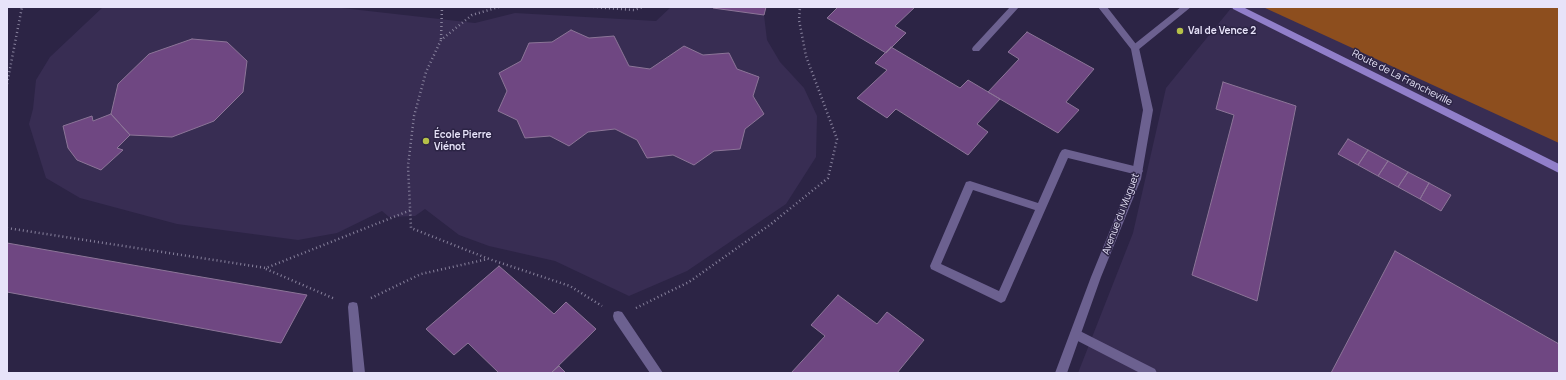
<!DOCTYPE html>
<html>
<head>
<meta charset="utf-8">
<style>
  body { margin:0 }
  #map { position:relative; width:1566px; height:380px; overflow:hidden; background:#2c2445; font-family:Manrope,sans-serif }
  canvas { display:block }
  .frame { position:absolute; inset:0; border:8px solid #e7e3f9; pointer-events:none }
</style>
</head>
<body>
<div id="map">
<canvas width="1566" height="380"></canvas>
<div class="frame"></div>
</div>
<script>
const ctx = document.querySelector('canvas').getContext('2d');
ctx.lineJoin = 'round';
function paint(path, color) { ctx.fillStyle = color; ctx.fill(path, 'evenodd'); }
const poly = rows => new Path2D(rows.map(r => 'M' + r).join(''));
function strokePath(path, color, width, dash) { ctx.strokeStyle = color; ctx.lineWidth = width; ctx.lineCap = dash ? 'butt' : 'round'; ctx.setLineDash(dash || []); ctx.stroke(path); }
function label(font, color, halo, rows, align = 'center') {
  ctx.font = font + ' Manrope,sans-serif'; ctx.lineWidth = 3; ctx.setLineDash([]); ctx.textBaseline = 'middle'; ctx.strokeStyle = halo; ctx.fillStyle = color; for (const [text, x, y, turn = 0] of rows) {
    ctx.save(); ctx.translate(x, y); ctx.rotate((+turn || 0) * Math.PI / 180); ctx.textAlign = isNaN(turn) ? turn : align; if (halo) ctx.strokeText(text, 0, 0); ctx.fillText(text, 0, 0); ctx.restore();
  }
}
paint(poly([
  [103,7,333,7,475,23,515,13,656,21,671,7,766,7,764,15,767,40,780,62,804,88,817,116,816,157,786,204,687,271,629,296,555,261,489,246,459,235,425,209,415,216,389,217,382,211,337,233,298,240,177,224,80,198,46,178,29,124,33,109,36,80,50,57],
  [1232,7,1559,7,1559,373,1078,373,1133,233,1166,88]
]), '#382d53');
paint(poly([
  [1263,7,1559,7,1559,143]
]), '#8d4e1e');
const building = poly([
  [713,7,766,7,764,15,713,8,713,7],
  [838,7,915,7,895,26,906,33,886,53,827,18,838,7],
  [571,30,589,38,614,36,629,66,650,69,684,46,703,55,729,53,737,69,759,77,753,96,764,114,745,129,740,149,714,151,694,165,673,155,647,158,637,140,615,129,588,132,569,146,550,136,525,138,517,120,498,111,507,91,499,73,521,61,529,43,552,42,571,30],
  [1027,32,1094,69,1066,102,1079,110,1058,133,988,92,1019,59,1008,52,1027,32],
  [192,39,227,42,247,61,243,92,214,121,172,137,130,135,111,114,118,84,149,54,192,39],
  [891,47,960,88,968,80,1000,99,977,124,988,132,968,155,896,109,887,118,857,98,887,70,875,63,891,47],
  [1223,82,1296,106,1257,301,1192,275,1234,115,1216,109,1223,82],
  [111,114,130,135,117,148,123,150,101,170,77,160,68,148,63,126,92,116,93,121,111,114],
  [1348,139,1368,150,1358,165,1338,154,1348,139],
  [1368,150,1388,161,1378,176,1358,165,1368,150],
  [1388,161,1408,172,1398,187,1378,176,1388,161],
  [1408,172,1429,183,1420,199,1398,187,1408,172],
  [1429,183,1451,195,1441,211,1420,199,1429,183],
  [7,243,184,274,307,295,281,343,7,292,7,243],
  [1395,251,1559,344,1559,373,1331,373,1395,251],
  [499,266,554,314,566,302,596,329,551,373,499,373,468,343,454,355,426,329,499,266],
  [838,295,877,324,887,312,924,340,897,373,791,373,825,336,811,325,838,295],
  [559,366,566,373,551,373,559,366]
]);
paint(building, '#6f4782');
strokePath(building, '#8c7598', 1);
strokePath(poly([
  [499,7,472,15,441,40,426,72,414,116,408,166,411,228,489,259,570,286,602,306],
  [593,7,634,10,643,7],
  [441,39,442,7],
  [7,84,22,7],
  [7,228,266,268,411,210],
  [266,269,335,299],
  [371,298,421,274,488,259],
  [636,308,689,282,771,224,828,178,837,139,806,56,799,20,800,7]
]), '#88829d', 2.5, [1, 3]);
paint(poly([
  [1010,7,1019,7,979,51,973,51,972,49,973,47,1010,7],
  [1065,149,1138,167,1141,168,1143,171,1141,174,1138,175,1068,158,1005,301,1001,303,997,301,931,269,930,266,966,182,970,181,1038,203,1060,153,1062,150,1065,149],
  [973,190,1035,210,999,291,941,264,973,190],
  [353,302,357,303,358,307,365,373,353,373,348,307,349,303,353,302],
  [618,311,622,312,663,373,650,373,614,320,613,316,614,312,618,311]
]), '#6c6190');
paint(poly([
  [1181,7,1191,7,1138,50,1132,50,1131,48,1132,46,1181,7],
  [1076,329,1155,369,1157,373,1140,373,1072,338,1070,334,1072,330,1076,329]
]), '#6c6190');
paint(poly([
  [1098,7,1107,7,1139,48,1153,110,1141,179,1101,277,1067,373,1055,373,1091,277,1131,179,1143,110,1131,49,1098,7]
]), '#6c6190');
paint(poly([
  [1232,7,1243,7,1559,164,1559,173,1233,9,1232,7]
]), '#917fca');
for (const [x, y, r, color] of [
  [1180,31,4,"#b6c148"],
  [426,141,4,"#b6c148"]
]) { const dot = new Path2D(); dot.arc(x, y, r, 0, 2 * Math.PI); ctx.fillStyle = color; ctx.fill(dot); strokePath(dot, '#2c2445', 1.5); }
label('bold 10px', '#e7e3f9', '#2c2445', [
  ["Val de Vence 2",1188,31],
  ["École Pierre",434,135],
  ["Viénot",434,147]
], 'left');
label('10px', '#e7e3f9', '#2c2445', [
  ["Route de La Francheville",1402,78,27],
  ["Avenue du Muguet",1121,214,-69]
]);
</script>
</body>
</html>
